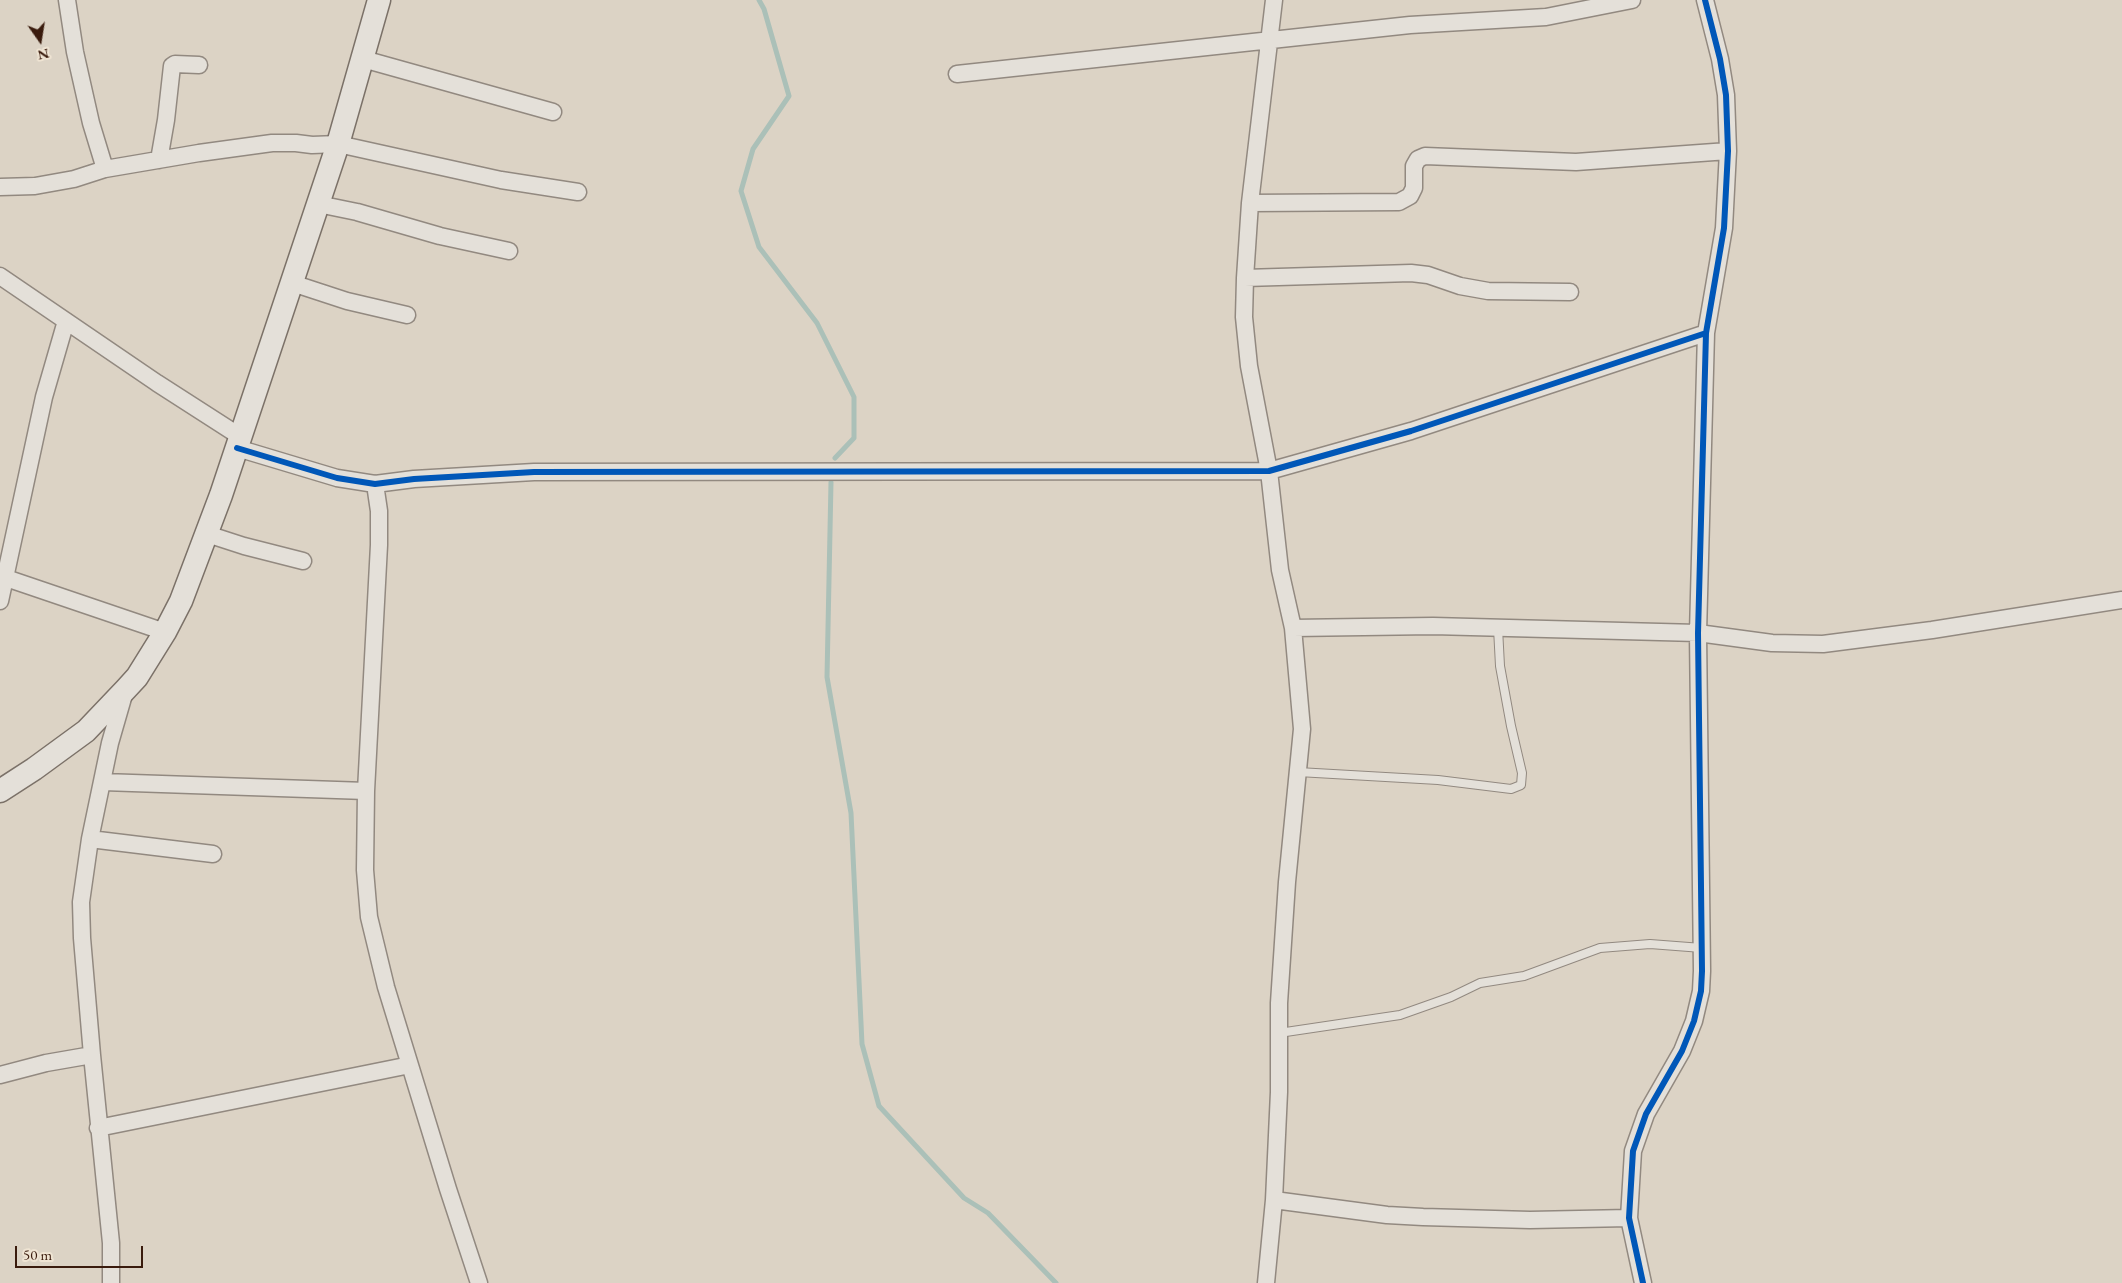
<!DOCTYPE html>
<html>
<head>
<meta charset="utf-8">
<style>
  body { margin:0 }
  #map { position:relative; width:2122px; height:1283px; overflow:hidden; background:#dcd3c5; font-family:"EB Garamond",serif }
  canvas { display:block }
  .north { position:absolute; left:15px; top:15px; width:50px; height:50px; -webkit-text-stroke:4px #efe4d3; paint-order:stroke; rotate:167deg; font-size:14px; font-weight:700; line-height:20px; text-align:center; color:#3a1b0d }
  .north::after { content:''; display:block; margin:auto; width:18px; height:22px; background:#3a1b0d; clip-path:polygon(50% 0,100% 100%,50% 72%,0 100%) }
  .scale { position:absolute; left:15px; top:1246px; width:128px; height:22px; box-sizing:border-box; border:2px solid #3a1b0d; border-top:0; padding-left:6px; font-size:15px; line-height:18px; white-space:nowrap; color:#3a1b0d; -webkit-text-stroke:4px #efe4d3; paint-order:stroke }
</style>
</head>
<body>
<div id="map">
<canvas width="2122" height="1283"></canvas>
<div class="north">N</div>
<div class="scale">50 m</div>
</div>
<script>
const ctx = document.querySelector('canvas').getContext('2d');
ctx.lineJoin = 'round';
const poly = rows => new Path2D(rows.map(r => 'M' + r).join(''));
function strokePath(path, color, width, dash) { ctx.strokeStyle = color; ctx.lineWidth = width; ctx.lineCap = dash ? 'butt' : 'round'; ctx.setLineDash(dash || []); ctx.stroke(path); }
strokePath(poly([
  [759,0,764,9,789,96,753,149,741,191,759,247,817,323,854,397,854,438,835,458],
  [831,482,827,677,851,813,862,1044,879,1106,964,1198,988,1213,1056,1283]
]), '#abc0b8', 5);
const lane = poly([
  [1298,772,1438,780,1511,789,1521,785,1522,773,1511,726,1500,666,1498,628],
  [1279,1033,1400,1015,1451,997,1480,983,1524,976,1600,948,1650,944,1702,948]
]);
const street = poly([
  [67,0,75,52,91,123,105,169],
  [363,59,553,112],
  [957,74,1410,25,1546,17,1632,0],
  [159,160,166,120,172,66,175,64,199,65],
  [0,187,35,186,74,179,105,169,199,153,272,143,296,143,312,145,338,144,501,180,578,192],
  [1250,203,1399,202,1410,196,1414,188,1414,166,1418,159,1425,156,1576,162,1728,151],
  [318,204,357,212,440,236,509,251],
  [0,276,157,383,241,437],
  [1245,278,1411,273,1428,275,1460,286,1488,291,1570,292],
  [292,283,347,301,407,315],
  [237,448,337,478,375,484,414,479,534,472,1269,471,1411,431,1706,333],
  [375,484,379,511,379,545,366,791,365,870,369,917,386,987,448,1189,479,1283],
  [207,534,244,546,303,561],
  [6,578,165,632],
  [0,601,44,397,66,321],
  [1293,628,1433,626,1698,633,1772,643,1823,644,1932,630,2122,600],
  [103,782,366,791],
  [90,839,213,854],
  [0,1075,46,1063,92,1055],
  [98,1128,410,1065],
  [1274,1200,1387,1215,1423,1217,1530,1220,1629,1218],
  [111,1283,111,1243,92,1055,82,938,81,902,90,839,110,743,125,691],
  [1266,1283,1274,1200,1279,1092,1279,1003,1287,882,1302,729,1293,628,1280,570,1269,471,1249,366,1244,317,1245,278,1250,203,1274,0],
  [1643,1283,1629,1218,1633,1151,1646,1114,1682,1051,1694,1021,1701,991,1702,971,1698,633,1706,333,1724,228,1728,151,1726,95,1720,59,1705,0]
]);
const secondary = poly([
  [0,791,34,769,86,731,126,689,137,677,165,632,181,601,221,495,338,144,379,0]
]);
strokePath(lane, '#928980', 10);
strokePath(street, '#928980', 19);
strokePath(secondary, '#7b7168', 25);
strokePath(lane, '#e4e0d9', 8);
strokePath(street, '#e4e0d9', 16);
strokePath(secondary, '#e4e0d9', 22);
strokePath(poly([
  [237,448,337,478,375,484,414,479,534,472,1269,471,1411,431,1706,333],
  [1643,1283,1629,1218,1633,1151,1646,1114,1682,1051,1694,1021,1701,991,1702,971,1698,633,1706,333,1724,228,1728,151,1726,95,1720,59,1705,0]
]), '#0057b8', 6);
</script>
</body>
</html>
